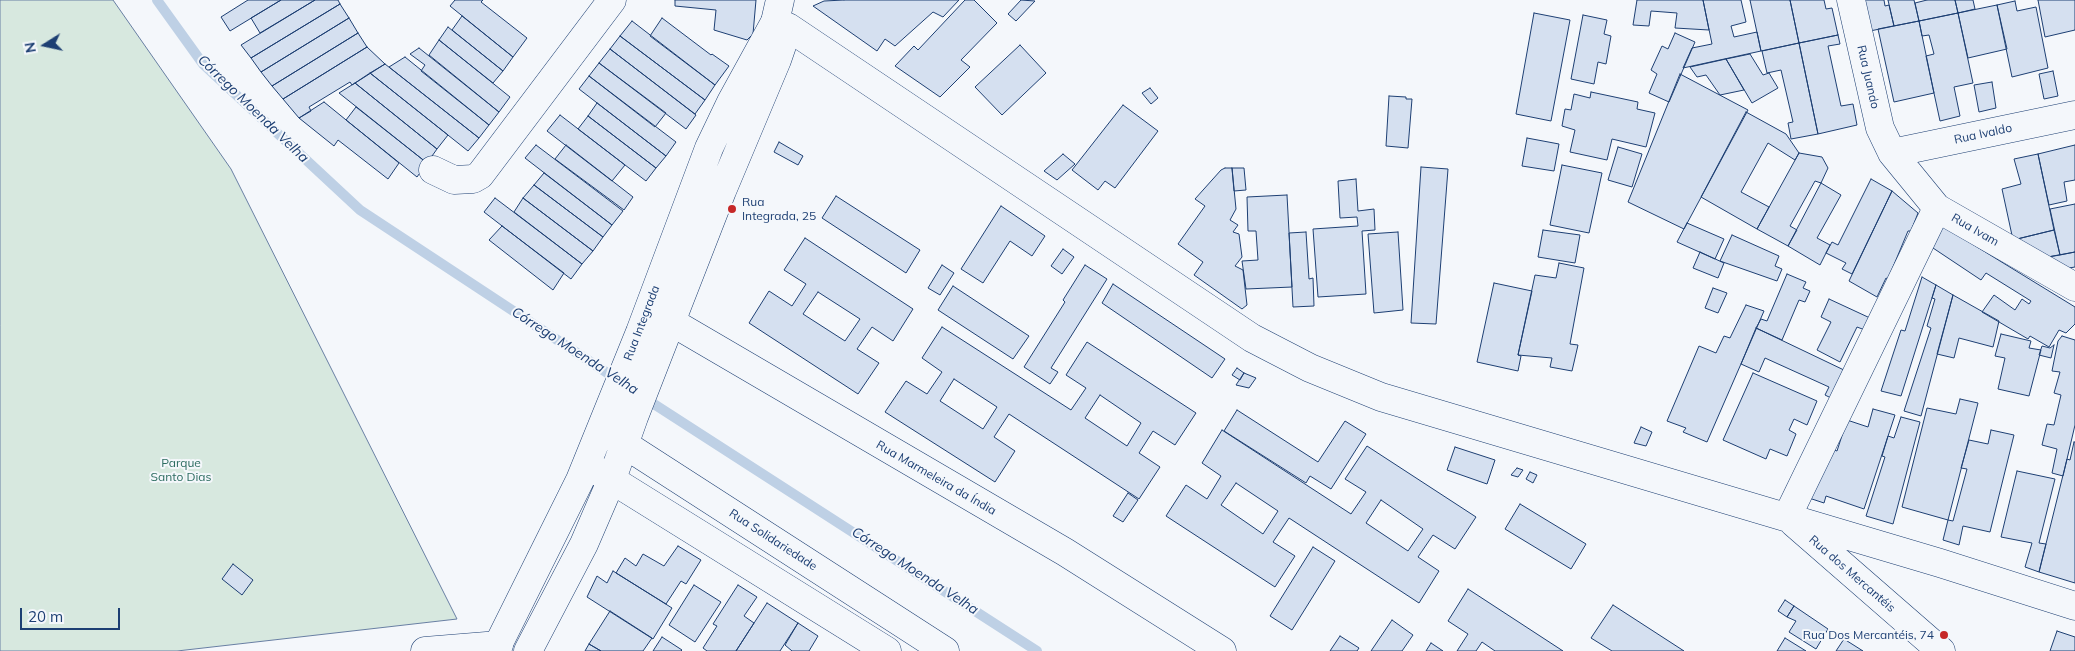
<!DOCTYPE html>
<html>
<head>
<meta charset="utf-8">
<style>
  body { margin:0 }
  #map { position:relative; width:2075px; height:651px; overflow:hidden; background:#f4f7fb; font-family:Mulish,sans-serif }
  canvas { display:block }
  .north { position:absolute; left:20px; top:20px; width:50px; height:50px; -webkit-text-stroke:4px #f4f7fb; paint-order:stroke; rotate:260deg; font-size:14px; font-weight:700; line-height:20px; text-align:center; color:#1d3f73 }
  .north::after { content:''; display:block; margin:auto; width:18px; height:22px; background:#1d3f73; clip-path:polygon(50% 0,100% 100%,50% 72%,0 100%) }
  .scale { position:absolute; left:20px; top:608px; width:100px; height:22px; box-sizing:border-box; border:2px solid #1d3f73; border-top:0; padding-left:6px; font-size:15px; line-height:18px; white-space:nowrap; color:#1d3f73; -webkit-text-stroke:4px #f4f7fb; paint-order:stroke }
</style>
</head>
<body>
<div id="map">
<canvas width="2075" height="651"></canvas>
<div class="north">N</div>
<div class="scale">20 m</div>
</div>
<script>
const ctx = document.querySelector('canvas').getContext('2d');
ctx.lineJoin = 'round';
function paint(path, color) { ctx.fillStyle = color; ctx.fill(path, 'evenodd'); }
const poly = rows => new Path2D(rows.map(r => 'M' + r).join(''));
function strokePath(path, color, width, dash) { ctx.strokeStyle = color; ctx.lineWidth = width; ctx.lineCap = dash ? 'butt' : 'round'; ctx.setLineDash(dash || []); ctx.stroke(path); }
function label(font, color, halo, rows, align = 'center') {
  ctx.font = font + ' Mulish,sans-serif'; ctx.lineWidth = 4; ctx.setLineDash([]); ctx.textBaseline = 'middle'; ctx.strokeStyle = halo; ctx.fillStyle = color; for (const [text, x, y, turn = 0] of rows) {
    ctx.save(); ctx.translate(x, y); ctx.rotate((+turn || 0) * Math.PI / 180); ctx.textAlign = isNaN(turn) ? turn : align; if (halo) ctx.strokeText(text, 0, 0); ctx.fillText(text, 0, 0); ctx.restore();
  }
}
const green = poly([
  [0,0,113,0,231,169,457,619,177,651,0,651,0,0]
]);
paint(green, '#d7e8df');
strokePath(green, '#687fa3', 1);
strokePath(poly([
  [157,0,203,64,360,210,618,380],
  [643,397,1037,651]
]), '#bed0e5', 10);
const building = poly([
  [248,0,281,0,230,31,221,17,248,0],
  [281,0,315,0,260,33,251,18,281,0],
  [315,0,338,0,340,4,251,58,241,45,315,0],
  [455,0,483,0,481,2,527,38,513,57,450,6,455,0],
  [675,0,756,0,753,34,747,40,714,30,716,10,675,6,675,0],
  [844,0,959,0,943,17,933,12,895,46,885,39,877,51,813,6,824,1,844,0],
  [965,0,974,0,997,23,961,60,970,67,940,97,895,66,914,46,918,50,965,0],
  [1021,0,1035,1,1016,21,1008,14,1021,0],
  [1637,0,1703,0,1709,30,1675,28,1677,13,1651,11,1649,26,1633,25,1637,0],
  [1703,0,1741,0,1746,22,1731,26,1734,37,1757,32,1761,51,1683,68,1692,48,1712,44,1703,0],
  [1750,0,1790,0,1799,43,1761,51,1750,0],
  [1790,0,1824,0,1826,9,1832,8,1838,35,1799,43,1790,0],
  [1864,0,1884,0,1885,6,1889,5,1894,26,1870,31,1864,0],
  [1888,0,1914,0,1919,21,1894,26,1888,0],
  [1927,0,1955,0,1958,13,1919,21,1915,3,1927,0],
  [1955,0,1973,0,1975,9,1958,13,1955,0],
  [2038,0,2075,0,2075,30,2045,37,2038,0],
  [2015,1,2017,11,2036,7,2048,68,2012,77,1997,5,2015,1],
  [340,4,349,18,261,72,251,58,340,4],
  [1997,5,2007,49,1968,58,1958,13,1997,5],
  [1534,13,1570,20,1551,121,1516,114,1534,13],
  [1958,13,1973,83,1954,87,1960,116,1940,121,1926,56,1934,54,1929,35,1922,36,1919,21,1958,13],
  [1583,15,1607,20,1604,34,1611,36,1606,64,1598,62,1594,84,1571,79,1583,15],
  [462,16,513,57,503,71,452,30,462,16],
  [349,18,358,33,272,86,261,72,349,18],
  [662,18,711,55,712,54,729,66,715,85,650,36,662,18],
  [632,21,715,85,705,100,620,36,632,21],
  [1919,21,1934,93,1894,102,1878,29,1919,21],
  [448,27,503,71,493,83,439,40,448,27],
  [358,33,367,47,283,99,272,86,358,33],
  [1675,33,1695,42,1669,102,1649,93,1657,74,1651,70,1662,46,1668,49,1675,33],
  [1838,35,1840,44,1828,46,1841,106,1853,104,1857,125,1818,134,1799,43,1838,35],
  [620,36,705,100,695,114,610,49,620,36],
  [439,40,510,97,499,112,429,55,439,40],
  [1799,43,1818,134,1791,139,1788,123,1793,122,1781,70,1767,73,1762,51,1799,43],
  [1020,45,1046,73,1002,115,975,87,1020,45],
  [367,47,385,64,352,85,350,82,309,107,311,111,299,118,283,99,367,47],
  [419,48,499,112,489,125,421,71,425,65,410,54,419,48],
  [610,49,696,115,686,129,599,63,610,49],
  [1750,54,1763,75,1769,73,1778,88,1752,103,1726,59,1750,54],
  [405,57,489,125,479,138,389,67,405,57],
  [1726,59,1744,90,1720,95,1706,75,1697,77,1690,67,1726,59],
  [599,63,666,113,655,127,589,76,599,63],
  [385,64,479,138,468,151,370,73,385,64],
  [2053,71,2058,96,2044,99,2039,74,2053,71],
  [370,73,448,135,437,149,355,83,370,73],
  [1680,74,1748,110,1684,229,1628,202,1680,74],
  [589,76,676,142,666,156,579,89,589,76],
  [1992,82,1996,108,1979,112,1974,85,1992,82],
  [355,83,437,149,427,163,339,93,355,83],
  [1150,88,1158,98,1151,104,1142,93,1150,88],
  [1591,92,1638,102,1637,109,1655,113,1646,147,1612,139,1607,160,1570,152,1575,130,1562,126,1565,109,1571,110,1574,94,1590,98,1591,92],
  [1389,96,1406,97,1406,99,1412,99,1408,148,1386,146,1389,96],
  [324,102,399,163,388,179,338,140,334,146,299,118,324,102],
  [597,103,666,156,656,168,588,116,597,103],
  [1123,105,1158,131,1115,188,1105,181,1098,190,1072,170,1123,105],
  [356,107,427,163,417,177,346,120,356,107],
  [1746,112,1786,134,1799,153,1795,160,1768,143,1741,192,1769,207,1757,229,1701,197,1746,112],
  [560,115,625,165,612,181,547,131,560,115],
  [588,116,656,168,646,181,578,129,588,116],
  [1527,138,1559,144,1554,171,1522,166,1527,138],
  [779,142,803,156,798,165,774,152,779,142],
  [536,145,623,211,612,225,525,158,536,145],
  [566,145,633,197,624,210,555,159,566,145],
  [2075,145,2075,180,2064,182,2067,201,2049,205,2038,154,2075,145],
  [1618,147,1642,154,1632,187,1608,180,1618,147],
  [1799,153,1822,157,1828,168,1821,183,1815,181,1790,226,1797,230,1788,246,1757,229,1799,153],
  [1063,154,1075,164,1057,180,1044,171,1063,154],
  [2038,154,2054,230,2013,240,2002,189,2021,184,2014,159,2038,154],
  [1562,165,1602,173,1589,233,1550,225,1562,165],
  [1421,167,1448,169,1436,324,1411,323,1421,167],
  [1225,168,1232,168,1236,209,1230,220,1238,225,1233,232,1239,234,1242,257,1235,266,1243,270,1247,305,1242,309,1194,275,1203,262,1178,244,1205,206,1195,199,1221,170,1225,168],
  [1232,168,1244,168,1246,190,1234,191,1232,168],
  [544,173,612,225,603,237,534,185,544,173],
  [1356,179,1358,211,1374,209,1375,230,1362,231,1366,294,1318,297,1313,229,1358,226,1357,217,1340,218,1338,181,1356,179],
  [1871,179,1892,191,1852,274,1842,269,1846,263,1826,253,1832,242,1838,245,1871,179],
  [1821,183,1841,195,1817,238,1830,245,1820,265,1788,246,1821,183],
  [534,185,603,237,593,251,523,198,534,185],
  [1892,191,1918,213,1911,231,1908,231,1888,279,1886,278,1877,297,1849,281,1892,191],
  [1287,195,1292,287,1246,289,1242,261,1258,260,1256,231,1248,231,1247,197,1287,195],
  [836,196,920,250,906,273,822,218,836,196],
  [495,198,582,264,571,279,484,212,495,198],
  [523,198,593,251,582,264,514,212,523,198],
  [2075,204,2075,252,2060,255,2050,209,2075,204],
  [1001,206,1045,236,1032,256,1010,241,983,283,961,269,1001,206],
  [1687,223,1724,239,1715,259,1677,242,1687,223],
  [1938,223,2075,307,2075,324,2066,333,2059,330,2049,347,2030,336,2028,339,1982,312,1994,295,2015,310,2022,299,2029,304,2031,301,1986,273,1981,280,1927,244,1938,223],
  [502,226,564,273,553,290,489,240,502,226],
  [1543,230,1580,235,1575,263,1538,257,1543,230],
  [2054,230,2060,255,2042,258,2013,240,2054,230],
  [1306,232,1309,279,1313,278,1314,306,1293,307,1289,233,1306,232],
  [1398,232,1403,310,1374,313,1368,234,1398,232],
  [1732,235,1779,256,1775,266,1782,269,1777,281,1720,261,1732,235],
  [805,238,913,309,893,341,872,327,857,349,879,363,858,394,749,323,769,291,792,306,806,284,784,270,805,238],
  [818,292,860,319,845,341,803,314,818,292],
  [1063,249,1074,257,1062,274,1051,266,1063,249],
  [1700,252,1724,263,1718,278,1693,268,1700,252],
  [2075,252,2075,267,2069,268,2042,258,2075,252],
  [1559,263,1584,268,1570,344,1578,345,1572,371,1550,367,1552,358,1518,355,1535,275,1556,278,1559,263],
  [942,265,954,273,940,295,928,288,942,265],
  [1085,265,1107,279,1051,368,1058,372,1050,384,1024,367,1065,302,1063,300,1085,265],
  [1787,274,1806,282,1803,288,1810,291,1805,302,1799,300,1782,340,1756,328,1761,319,1767,321,1787,274],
  [1922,277,1936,285,1901,396,1881,391,1901,330,1905,331,1922,277],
  [1494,283,1532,291,1518,355,1521,356,1518,371,1477,362,1494,283],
  [1113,284,1225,359,1212,378,1102,303,1113,284],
  [1936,285,1953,295,1921,416,1904,411,1931,328,1927,326,1935,299,1932,298,1936,285],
  [953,286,1029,336,1013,359,938,310,953,286],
  [1713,288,1727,293,1718,313,1705,308,1713,288],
  [1953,295,1999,321,1993,347,1959,338,1954,358,1937,354,1953,295],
  [1829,299,1870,318,1865,330,1857,327,1840,362,1817,350,1831,322,1821,317,1829,299],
  [1746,305,1764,311,1707,442,1683,432,1686,428,1667,421,1699,346,1716,353,1724,336,1730,338,1746,305],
  [942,327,1071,410,1086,388,1066,375,1087,342,1196,413,1175,445,1153,431,1139,453,1160,467,1139,499,1009,414,994,437,1015,451,995,482,885,412,906,381,927,394,942,372,922,358,942,327],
  [954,379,997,407,983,429,940,401,954,379],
  [1100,395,1141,423,1127,446,1085,418,1100,395],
  [1756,328,1846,371,1833,399,1825,395,1829,387,1765,358,1759,372,1741,364,1756,328],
  [2001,334,2031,341,2029,348,2041,350,2029,396,1998,389,2005,358,1995,356,2001,334],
  [2062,336,2075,340,2075,425,2063,476,2052,473,2057,449,2042,445,2047,424,2054,425,2061,395,2054,393,2060,372,2052,371,2058,341,2062,336],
  [2054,345,2051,358,2039,355,2042,346,2050,348,2054,345],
  [1237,368,1244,373,1240,380,1232,375,1237,368],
  [1244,373,1256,378,1249,388,1236,385,1244,373],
  [1753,373,1817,401,1807,425,1794,419,1789,430,1796,434,1787,456,1770,449,1766,459,1723,440,1753,373],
  [1960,399,1978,403,1948,520,1902,507,1927,408,1956,414,1960,399],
  [1873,409,1895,415,1864,509,1826,496,1824,503,1806,497,1829,448,1837,451,1847,420,1868,427,1873,409],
  [1237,410,1318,462,1345,421,1366,434,1331,489,1310,476,1306,483,1224,431,1237,410],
  [1901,417,1920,422,1893,524,1866,516,1885,457,1882,456,1888,436,1894,438,1901,417],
  [1641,427,1652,432,1646,446,1634,443,1641,427],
  [1222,430,1351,514,1366,492,1345,479,1367,446,1476,517,1455,549,1433,535,1418,557,1439,571,1419,603,1289,518,1273,542,1295,556,1275,587,1166,516,1186,485,1207,499,1221,476,1202,463,1222,430],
  [1236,483,1278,511,1263,534,1221,505,1236,483],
  [1381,500,1423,529,1408,551,1366,523,1381,500],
  [1991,430,2014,435,1990,532,1963,526,1959,545,1943,540,1948,520,1953,521,1967,469,1961,468,1969,440,1988,444,1991,430],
  [2074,442,2075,442,2075,583,2039,572,2067,459,2070,460,2074,442],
  [1455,447,1495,460,1487,484,1447,470,1455,447],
  [1517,468,1523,470,1518,477,1511,475,1517,468],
  [2017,471,2055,479,2039,543,2046,544,2039,572,2025,567,2032,543,2001,537,2017,471],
  [1530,472,1537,475,1533,483,1526,479,1530,472],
  [1128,493,1138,500,1123,522,1113,516,1128,493],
  [1520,504,1586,544,1571,569,1505,529,1520,504],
  [678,546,701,560,686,584,681,581,666,604,616,573,625,558,636,566,643,554,664,566,678,546],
  [1313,547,1335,561,1292,630,1270,616,1313,547],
  [233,564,253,580,242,595,222,579,233,564],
  [613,571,672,608,653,639,587,597,597,576,607,583,613,571],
  [694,585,721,602,695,642,669,625,694,585],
  [738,585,757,597,744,616,754,623,736,651,707,651,703,648,717,626,713,624,738,585],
  [1468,589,1563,651,1495,651,1482,642,1476,651,1457,651,1468,634,1448,621,1468,589],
  [1785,600,1794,606,1787,617,1778,611,1785,600],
  [767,603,798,623,780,651,736,651,767,603],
  [1613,605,1684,651,1612,651,1591,638,1613,605],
  [1794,606,1828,629,1816,649,1789,632,1796,621,1787,617,1794,606],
  [610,611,652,638,643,651,601,651,589,644,610,611],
  [1392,620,1413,635,1402,651,1371,651,1392,620],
  [798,623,818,636,809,651,792,651,785,645,798,623],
  [2057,631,2075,637,2075,651,2050,651,2057,631],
  [1340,636,1359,648,1357,651,1330,651,1340,636],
  [662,637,682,650,681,651,653,651,662,637],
  [1785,638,1806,651,1777,651,1785,638],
  [1844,639,1863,651,1836,651,1844,639],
  [1431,643,1443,651,1426,651,1431,643],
  [589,644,601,651,585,651,589,644]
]);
paint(building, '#d5e0f0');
strokePath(building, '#1d3f73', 1);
const minor = poly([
  [1851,0,1880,128,1892,153,1937,208,2075,287],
  [775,22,788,27,1252,338,1310,368,1381,397,1940,563,2075,606],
  [1892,153,2075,115],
  [433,170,454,180,473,179,480,175,612,0],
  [651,310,1065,552,1222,651],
  [1787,517,1937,208],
  [1794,523,1941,651],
  [425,651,499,645]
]);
const major = poly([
  [610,435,945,651],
  [596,470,887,651],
  [495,651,580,480,640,332,709,148,731,102,775,22,780,0],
  [528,651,584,544,612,479,634,417,722,191,777,60,788,28]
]);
strokePath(minor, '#1d3f73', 29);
strokePath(major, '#1d3f73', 29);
strokePath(minor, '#f4f7fb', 28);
strokePath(major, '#f4f7fb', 28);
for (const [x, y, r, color] of [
  [732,209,5,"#c62828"],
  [1944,635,5,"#c62828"]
]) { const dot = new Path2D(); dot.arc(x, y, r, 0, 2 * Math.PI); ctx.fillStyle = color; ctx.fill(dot); strokePath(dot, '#f4f7fb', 2); }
label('12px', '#1d3f73', '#f4f7fb', [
  ["Rua Juando",1868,77,77],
  ["Rua Ivaldo",1983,134,-12],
  ["Rua Ivam",1975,230,30],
  ["Rua Integrada",642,323,-69],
  ["Rua Marmeleira da Índia",936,478,30],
  ["Rua Solidariedade",773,540,33],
  ["Rua dos Mercantéis",1852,574,41]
]);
label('12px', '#1d3f73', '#f4f7fb', [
  ["Rua",742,202],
  ["Integrada, 25",742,216],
  ["Rua Dos Mercantéis, 74",1934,635,"right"]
], 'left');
label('12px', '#2c6c60', '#f4f7fb', [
  ["Parque",181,463],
  ["Santo Dias",181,477]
]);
label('italic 14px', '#1d3f73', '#f4f7fb', [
  ["Córrego Moenda Velha",253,109,44],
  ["Córrego Moenda Velha",575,351,33],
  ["Córrego Moenda Velha",915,571,33]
]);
</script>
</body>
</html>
